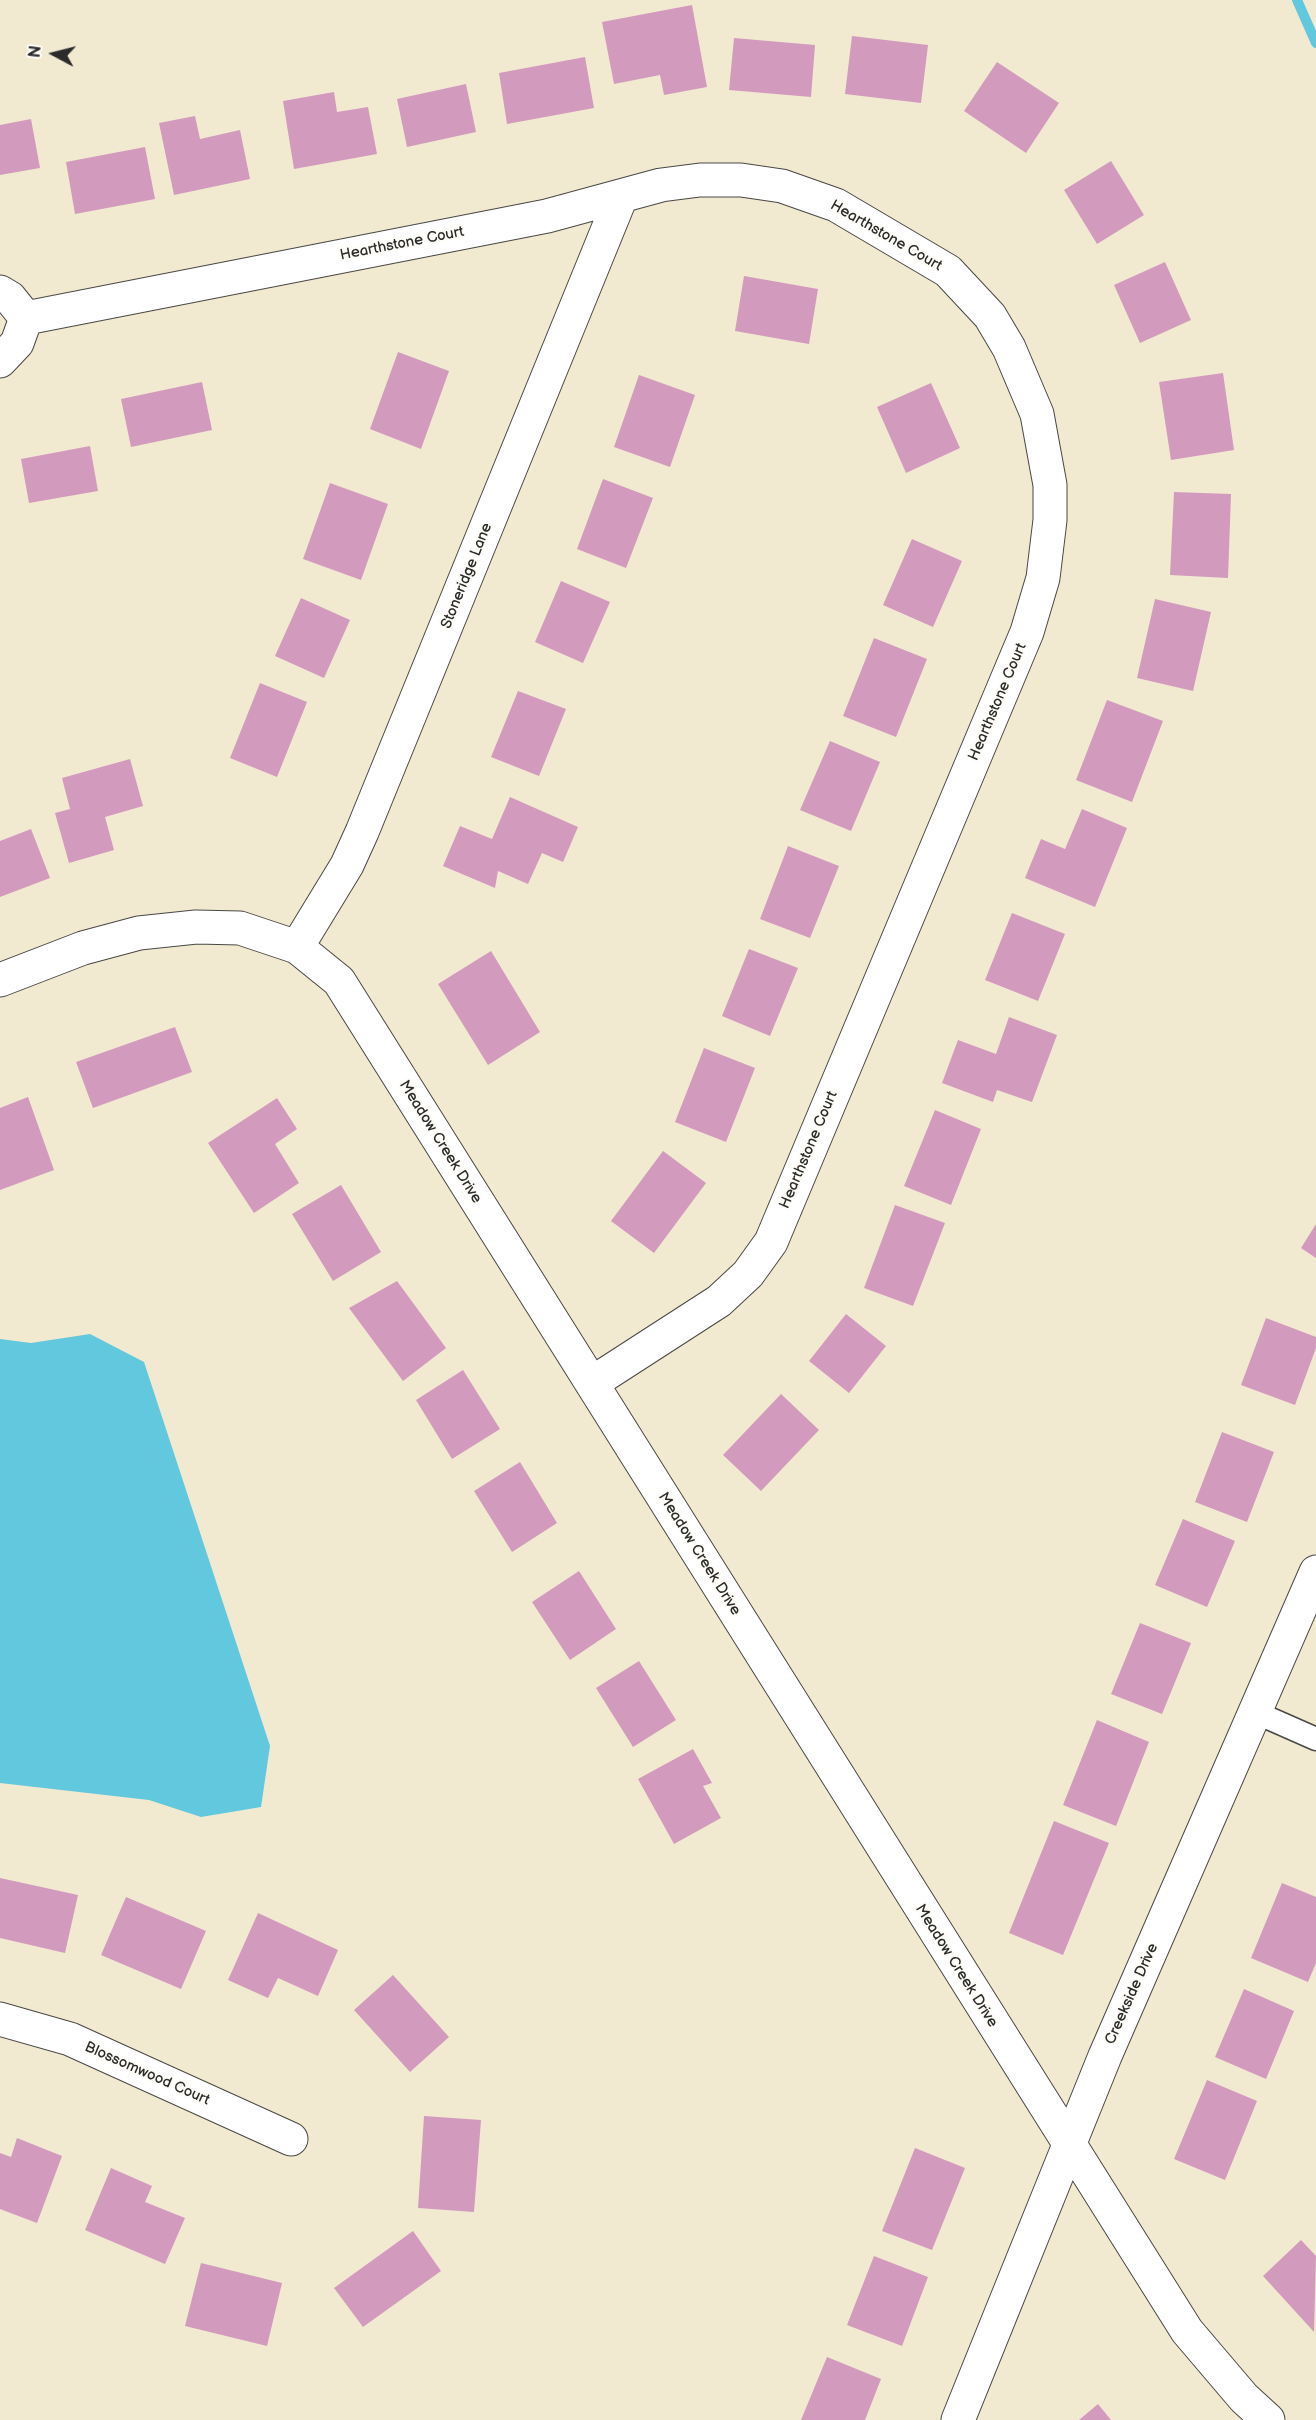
<!DOCTYPE html>
<html>
<head>
<meta charset="utf-8">
<style>
  body { margin:0 }
  #map { position:relative; width:1316px; height:2420px; overflow:hidden; background:#f2e9d1; font-family:"Balsamiq Sans",sans-serif }
  canvas { display:block }
  .north { position:absolute; left:24px; top:24px; width:60px; height:60px; -webkit-text-stroke:4px #fdfcf7; paint-order:stroke; rotate:277deg; font-size:16px; font-weight:700; line-height:24px; text-align:center; color:#2b2b2b }
  .north::after { content:''; display:block; margin:auto; width:21px; height:27px; background:#2b2b2b; clip-path:polygon(50% 0,100% 100%,50% 72%,0 100%) }
</style>
</head>
<body>
<div id="map">
<canvas width="1316" height="2420"></canvas>
<div class="north">N</div>
</div>
<script>
const ctx = document.querySelector('canvas').getContext('2d');
ctx.lineJoin = 'round';
function paint(path, color) { ctx.fillStyle = color; ctx.fill(path, 'evenodd'); }
const poly = rows => new Path2D(rows.map(r => 'M' + r).join(''));
function strokePath(path, color, width, dash) { ctx.strokeStyle = color; ctx.lineWidth = width; ctx.lineCap = dash ? 'butt' : 'round'; ctx.setLineDash(dash || []); ctx.stroke(path); }
function label(font, color, halo, rows, align = 'center') {
  ctx.font = font + ' "Balsamiq Sans",sans-serif'; ctx.lineWidth = 4.5; ctx.setLineDash([]); ctx.textBaseline = 'middle'; ctx.strokeStyle = halo; ctx.fillStyle = color; for (const [text, x, y, turn = 0] of rows) {
    ctx.save(); ctx.translate(x, y); ctx.rotate((+turn || 0) * Math.PI / 180); ctx.textAlign = isNaN(turn) ? turn : align; if (halo) ctx.strokeText(text, 0, 0); ctx.fillText(text, 0, 0); ctx.restore();
  }
}
paint(poly([
  [90,1334,144,1362,270,1746,261,1807,201,1817,149,1800,0,1783,0,1339,31,1343]
]), '#61c8dd');
strokePath(poly([
  [1297,0,1316,43]
]), '#61c8dd', 10);
paint(poly([
  [692,5,707,87,664,95,660,75,614,84,602,22],
  [852,36,928,45,921,103,845,94],
  [734,38,815,45,811,97,729,90],
  [585,57,594,108,507,124,499,73],
  [997,62,1059,103,1026,153,964,111],
  [466,84,476,132,407,147,397,99],
  [334,92,337,112,368,107,377,154,294,169,283,101],
  [195,116,200,139,240,130,250,179,174,195,159,123],
  [31,119,40,168,0,175,0,125],
  [145,147,155,199,75,214,66,162],
  [1111,161,1144,215,1097,244,1064,190],
  [1165,262,1191,320,1140,343,1114,285],
  [744,276,818,289,809,344,735,331],
  [398,352,449,371,421,449,370,429],
  [1223,373,1234,450,1171,460,1159,382],
  [639,375,695,395,670,467,614,447],
  [202,382,212,430,131,447,121,399],
  [931,383,960,448,906,473,877,407],
  [90,446,98,491,29,503,21,459],
  [603,479,653,498,626,568,577,549],
  [330,483,388,504,361,580,303,559],
  [1174,492,1231,494,1228,578,1170,575],
  [912,539,962,561,933,627,883,605],
  [561,581,610,602,583,663,535,642],
  [301,598,350,620,324,678,275,656],
  [1155,599,1211,612,1193,691,1137,678],
  [874,638,927,659,896,737,843,716],
  [260,683,307,702,277,777,230,758],
  [518,691,566,709,539,776,491,757],
  [1107,700,1163,721,1132,802,1076,780],
  [830,741,880,762,851,831,800,810],
  [130,759,143,806,105,817,114,850,69,863,55,813,70,809,62,778],
  [510,797,578,827,563,862,542,853,528,884,498,871,495,888,443,866,460,826,492,839],
  [1082,809,1127,828,1095,907,1025,878,1041,839,1065,849],
  [31,829,50,878,0,897,0,841],
  [788,846,839,866,810,938,760,919],
  [1012,913,1065,934,1038,1001,985,980],
  [749,949,798,968,770,1036,722,1016],
  [491,951,540,1032,488,1065,438,984],
  [1009,1017,1057,1035,1032,1102,997,1090,993,1102,942,1083,958,1040,996,1054],
  [175,1027,192,1072,93,1108,76,1062],
  [704,1048,755,1068,726,1142,675,1122],
  [28,1097,54,1170,0,1190,0,1108],
  [277,1098,297,1129,275,1144,299,1183,254,1213,208,1143],
  [935,1110,981,1129,951,1205,904,1186],
  [663,1151,706,1183,654,1253,611,1221],
  [341,1185,381,1252,333,1281,292,1214],
  [895,1205,945,1223,913,1306,864,1288],
  [1316,1224,1316,1258,1301,1248],
  [397,1281,446,1348,403,1381,349,1308],
  [846,1314,886,1346,849,1393,809,1361],
  [1266,1318,1316,1337,1316,1348,1295,1405,1241,1385],
  [463,1370,500,1429,452,1459,416,1400],
  [781,1394,819,1430,761,1491,723,1455],
  [1222,1432,1274,1452,1247,1522,1195,1502],
  [520,1462,557,1523,512,1552,474,1491],
  [1183,1519,1235,1541,1207,1607,1155,1585],
  [579,1571,616,1629,570,1660,532,1602],
  [1140,1623,1191,1643,1162,1714,1111,1694],
  [639,1661,676,1720,633,1747,596,1688],
  [1097,1720,1149,1742,1116,1826,1063,1805],
  [693,1749,712,1783,703,1786,721,1818,674,1844,638,1779],
  [1054,1821,1109,1843,1063,1955,1009,1933],
  [0,1878,78,1895,65,1953,0,1938],
  [1282,1883,1316,1897,1316,1963,1308,1982,1251,1958],
  [126,1897,206,1931,181,1989,101,1955],
  [258,1913,338,1950,318,1996,278,1978,268,1998,228,1980],
  [393,1975,449,2037,410,2072,354,2010],
  [1244,1989,1294,2011,1266,2079,1215,2057],
  [1207,2080,1257,2101,1225,2180,1174,2159],
  [424,2116,481,2120,474,2212,418,2208],
  [17,2138,62,2156,37,2223,0,2209,0,2153,11,2157],
  [915,2148,965,2168,932,2250,882,2231],
  [111,2168,152,2186,145,2202,185,2218,165,2264,85,2230],
  [413,2231,441,2271,363,2327,334,2288],
  [1301,2240,1316,2256,1314,2332,1263,2276],
  [874,2256,928,2277,902,2346,847,2325],
  [201,2263,282,2283,267,2346,185,2326],
  [827,2357,881,2379,865,2420,801,2420],
  [1098,2404,1111,2420,1079,2420]
]), '#d29bbd');
const service = poly([
  [1257,1713,1316,1739]
]);
const minor = poly([
  [0,292,10,298,26,318],
  [26,318,547,216,661,185,700,180,741,180,782,186,836,205,948,271,990,316,1009,348,1037,414,1050,485,1050,520,1043,578,1027,632,771,1242,748,1274,719,1301,592,1383],
  [0,361,17,343,26,318],
  [297,947,347,865,362,832,621,197],
  [0,980,83,948,139,933,196,927,240,928,297,947,339,981,1187,2331,1244,2398,1268,2420],
  [0,2019,70,2039,291,2139],
  [958,2420,1105,2056,1316,1572]
]);
strokePath(service, '#494844', 25);
strokePath(minor, '#494844', 35);
strokePath(service, '#fff', 22);
strokePath(minor, '#fff', 33);
label('15px', '#2b2b2b', '#fdfcf7', [
  ["Hearthstone Court",886,236,30],
  ["Hearthstone Court",402,244,-11],
  ["Stoneridge Lane",467,576,-68],
  ["Hearthstone Court",998,702,-67],
  ["Meadow Creek Drive",440,1142,58],
  ["Hearthstone Court",809,1150,-67],
  ["Meadow Creek Drive",699,1554,58],
  ["Meadow Creek Drive",956,1966,58],
  ["Creekside Drive",1132,1994,-66],
  ["Blossomwood Court",147,2074,24]
]);
</script>
</body>
</html>
